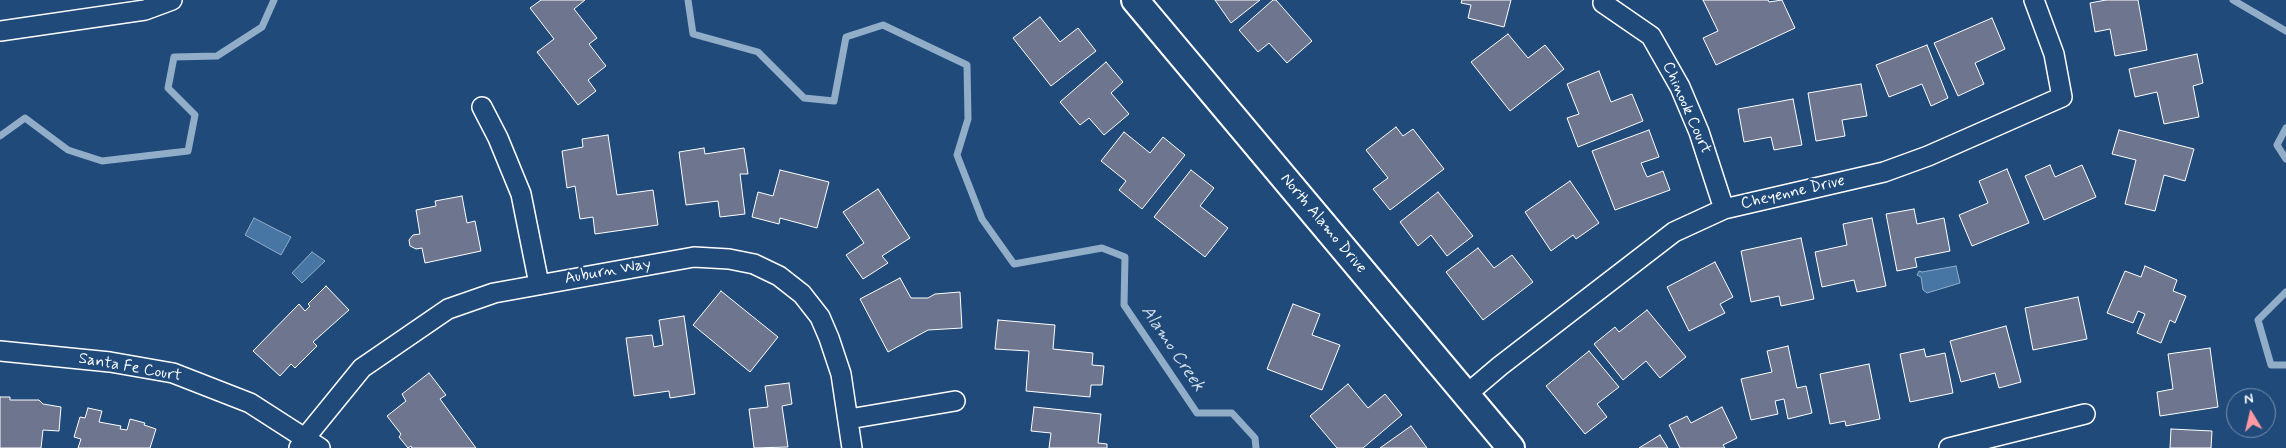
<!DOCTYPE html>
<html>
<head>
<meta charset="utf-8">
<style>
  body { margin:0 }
  #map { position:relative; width:2286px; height:448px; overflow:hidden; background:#1f4a7a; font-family:Mynerve,sans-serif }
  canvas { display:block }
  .north { position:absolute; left:2226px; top:388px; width:50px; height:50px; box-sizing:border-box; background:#1f4a7a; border:1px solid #7992af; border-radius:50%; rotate:351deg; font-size:14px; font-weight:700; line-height:20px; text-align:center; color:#fff }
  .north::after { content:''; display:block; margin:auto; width:18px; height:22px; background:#ff9aa2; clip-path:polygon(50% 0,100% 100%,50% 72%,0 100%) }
</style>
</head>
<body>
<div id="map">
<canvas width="2286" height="448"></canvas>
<div class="north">N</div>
</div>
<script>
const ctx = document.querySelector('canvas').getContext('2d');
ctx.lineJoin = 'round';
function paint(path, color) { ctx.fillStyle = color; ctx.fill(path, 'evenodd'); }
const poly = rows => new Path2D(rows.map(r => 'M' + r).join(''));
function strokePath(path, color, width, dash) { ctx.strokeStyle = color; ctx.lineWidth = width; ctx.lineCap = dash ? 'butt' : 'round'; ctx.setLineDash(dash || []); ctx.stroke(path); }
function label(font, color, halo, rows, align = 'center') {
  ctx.font = font + ' Mynerve,sans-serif'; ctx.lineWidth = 4.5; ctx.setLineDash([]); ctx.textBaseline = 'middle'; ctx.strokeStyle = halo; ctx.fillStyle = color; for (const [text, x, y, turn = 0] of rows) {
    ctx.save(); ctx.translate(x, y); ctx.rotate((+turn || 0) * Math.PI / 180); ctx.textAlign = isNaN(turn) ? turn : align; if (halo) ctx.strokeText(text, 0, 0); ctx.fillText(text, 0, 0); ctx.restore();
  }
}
const water = poly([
  [254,218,291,237,281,255,245,235,254,218],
  [312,252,325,261,302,283,292,273,312,252],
  [1956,266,1960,283,1927,293,1923,290,1921,277,1917,275,1919,271,1922,272,1956,266]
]);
paint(water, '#4876a4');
strokePath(water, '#91adc8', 1);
strokePath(poly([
  [688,0,693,34,758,52,804,98,834,101,846,37,883,25,967,65,968,119,957,155,982,219,1014,264,1102,248,1125,257,1124,305,1197,413,1232,413,1255,438,1256,448],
  [2233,0,2286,31],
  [2286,128,2277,145,2286,159],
  [0,136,25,118,68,150,102,161,188,151,195,115,168,88,174,57,217,56,262,27,274,0],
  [2286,292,2258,320,2271,365,2286,365]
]), '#91adc8', 7);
const building = poly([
  [541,0,585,0,574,9,597,38,589,44,606,66,588,80,596,91,578,105,537,52,554,39,530,8,541,0],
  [1215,0,1260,0,1231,23,1215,0],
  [1273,0,1276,0,1312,41,1287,63,1269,43,1258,52,1239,30,1273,0],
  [1462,0,1511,0,1504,27,1468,18,1471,5,1461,3,1462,0],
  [1703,0,1768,0,1769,2,1782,0,1795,28,1716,65,1703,38,1718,31,1703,0],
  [2106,0,2138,0,2147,50,2115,56,2110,29,2095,32,2090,3,2106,0],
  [1040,17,1060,42,1078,28,1096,51,1051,86,1013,38,1040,17],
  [1992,18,2005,49,1975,63,1984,84,1958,96,1934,43,1992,18],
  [1508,34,1528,58,1545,45,1564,69,1510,111,1471,62,1508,34],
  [1927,45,1948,98,1931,106,1922,84,1889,97,1876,65,1927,45],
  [2197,54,2203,83,2193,86,2199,117,2164,124,2157,92,2135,97,2129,69,2197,54],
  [1106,62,1123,82,1111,93,1129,114,1104,135,1089,118,1080,125,1060,102,1106,62],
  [1599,71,1611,102,1632,94,1643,121,1578,147,1567,118,1579,114,1567,84,1599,71],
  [1861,84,1867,116,1842,120,1845,136,1816,141,1808,93,1861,84],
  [1793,99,1802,145,1774,150,1771,137,1744,142,1738,109,1793,99],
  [1396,127,1403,136,1413,129,1444,169,1390,210,1373,189,1388,178,1366,150,1396,127],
  [1649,130,1659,157,1641,163,1647,177,1663,171,1670,190,1615,210,1592,151,1649,130],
  [2119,130,2194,149,2185,181,2164,175,2155,211,2125,204,2136,160,2112,154,2119,130],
  [1124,132,1150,153,1163,137,1185,155,1142,209,1119,190,1126,181,1101,161,1124,132],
  [608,135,617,195,653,190,658,225,595,234,593,217,580,219,575,186,567,188,562,151,583,147,582,139,608,135],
  [704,148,705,154,744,148,748,174,740,174,745,214,720,217,718,201,686,205,679,152,704,148],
  [2050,165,2055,177,2082,165,2096,197,2044,220,2025,176,2050,165],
  [2007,169,2029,223,1972,246,1959,215,1988,203,1979,181,2007,169],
  [780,170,829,182,817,228,780,218,779,224,752,217,758,192,773,196,780,170],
  [1191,170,1214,188,1200,206,1228,228,1205,257,1154,217,1191,170],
  [1570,181,1599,223,1576,239,1573,235,1551,251,1525,212,1570,181],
  [878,189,910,238,882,256,888,263,863,279,846,255,864,243,843,212,878,189],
  [1438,192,1473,236,1447,256,1431,235,1418,246,1400,222,1438,192],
  [462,196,467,223,475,221,481,251,425,263,422,248,416,249,410,246,409,240,413,235,420,234,416,210,436,206,435,201,462,196],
  [1914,209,1917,224,1944,218,1950,251,1915,258,1917,267,1897,271,1886,214,1914,209],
  [1872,218,1886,286,1857,292,1854,280,1822,287,1815,252,1847,245,1843,224,1872,218],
  [1801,238,1814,299,1781,306,1779,296,1751,302,1741,251,1801,238],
  [1478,248,1494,268,1512,255,1533,282,1483,320,1446,272,1478,248],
  [1715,262,1733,297,1720,304,1725,313,1689,331,1667,287,1715,262],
  [2145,266,2177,280,2173,291,2186,296,2175,323,2170,320,2161,343,2137,333,2145,314,2138,311,2133,323,2107,313,2125,271,2141,277,2145,266],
  [900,278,911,298,928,298,935,294,960,292,962,328,928,330,888,352,860,299,900,278],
  [326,286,349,310,313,342,317,346,295,368,291,364,280,376,253,351,299,304,305,311,310,306,308,304,326,286],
  [721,291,778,337,750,372,693,325,721,291],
  [2078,297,2087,339,2033,350,2025,308,2078,297],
  [1293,304,1320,314,1312,335,1340,345,1322,390,1267,369,1293,304],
  [1647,310,1686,357,1660,378,1646,361,1623,380,1594,344,1615,327,1619,332,1647,310],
  [684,316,695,394,670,398,669,391,634,396,626,338,652,335,654,347,663,345,659,320,684,316],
  [998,320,1055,325,1053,349,1093,353,1092,365,1104,366,1102,385,1091,385,1090,397,1026,391,1029,351,995,349,998,320],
  [2006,326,2021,382,1999,388,1995,373,1961,382,1950,341,2006,326],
  [1788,346,1797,388,1806,386,1812,413,1788,419,1784,399,1775,401,1778,414,1751,420,1741,379,1772,372,1767,351,1788,346],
  [2210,348,2218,407,2160,416,2157,392,2173,389,2168,354,2210,348],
  [1924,349,1926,357,1945,353,1953,393,1910,402,1900,354,1924,349],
  [1589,351,1619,387,1597,404,1607,417,1585,434,1546,386,1589,351],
  [1869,364,1880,419,1846,426,1845,421,1830,424,1820,374,1869,364],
  [429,373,446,395,440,399,476,448,412,448,411,446,408,448,399,437,401,434,387,416,406,401,402,394,429,373],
  [789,383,792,404,782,406,788,447,754,448,749,409,768,407,765,386,789,383],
  [1348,384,1368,408,1385,394,1402,415,1363,448,1337,448,1310,416,1348,384],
  [0,397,10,397,10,400,39,400,43,404,61,407,59,431,43,430,41,448,0,448,0,397],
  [1034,407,1101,414,1098,443,1107,444,1107,448,1049,448,1051,433,1031,431,1034,407],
  [1722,407,1737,438,1723,445,1725,448,1680,448,1669,425,1687,416,1691,423,1722,407],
  [88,408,102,411,99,422,121,426,120,429,127,430,130,419,145,423,144,425,156,429,150,448,78,448,81,439,74,437,80,417,85,418,88,408],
  [1411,426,1427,448,1380,448,1411,426],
  [2171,429,2212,431,2211,448,2170,448,2171,429],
  [1660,435,1668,448,1639,448,1660,435]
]);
paint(building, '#6d758f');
strokePath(building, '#fff', 1);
const street = poly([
  [1603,3,1651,36,1680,87,1699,132,1724,209],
  [0,31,145,10,172,0],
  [482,107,498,138,521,194,539,284],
  [0,351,110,362,173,373,250,403,320,448],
  [1467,394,1500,366,1674,232,1724,209,1884,172,1928,156,2062,97,2054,54,2034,0],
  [849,419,955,401],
  [299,448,305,438,362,368,448,309,494,293,694,257,729,259,754,264,779,276,802,294,820,317,829,338,841,374,852,448],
  [1949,448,2085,414]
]);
const secondary = poly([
  [1135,0,1511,448]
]);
strokePath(street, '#fff', 22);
strokePath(secondary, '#fff', 30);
strokePath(street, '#1f4a7a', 19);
strokePath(secondary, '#1f4a7a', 26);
label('16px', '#fff', '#1f4a7a', [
  ["Chinook Court",1686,108,66],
  ["Cheyenne Drive",1793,193,-13],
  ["North Alamo Drive",1323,224,50],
  ["Auburn Way",608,272,-10],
  ["Santa Fe Court",130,368,10]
]);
label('italic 18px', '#d1dde8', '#1f4a7a', [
  ["Alamo Creek",1172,349,56]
]);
</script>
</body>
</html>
